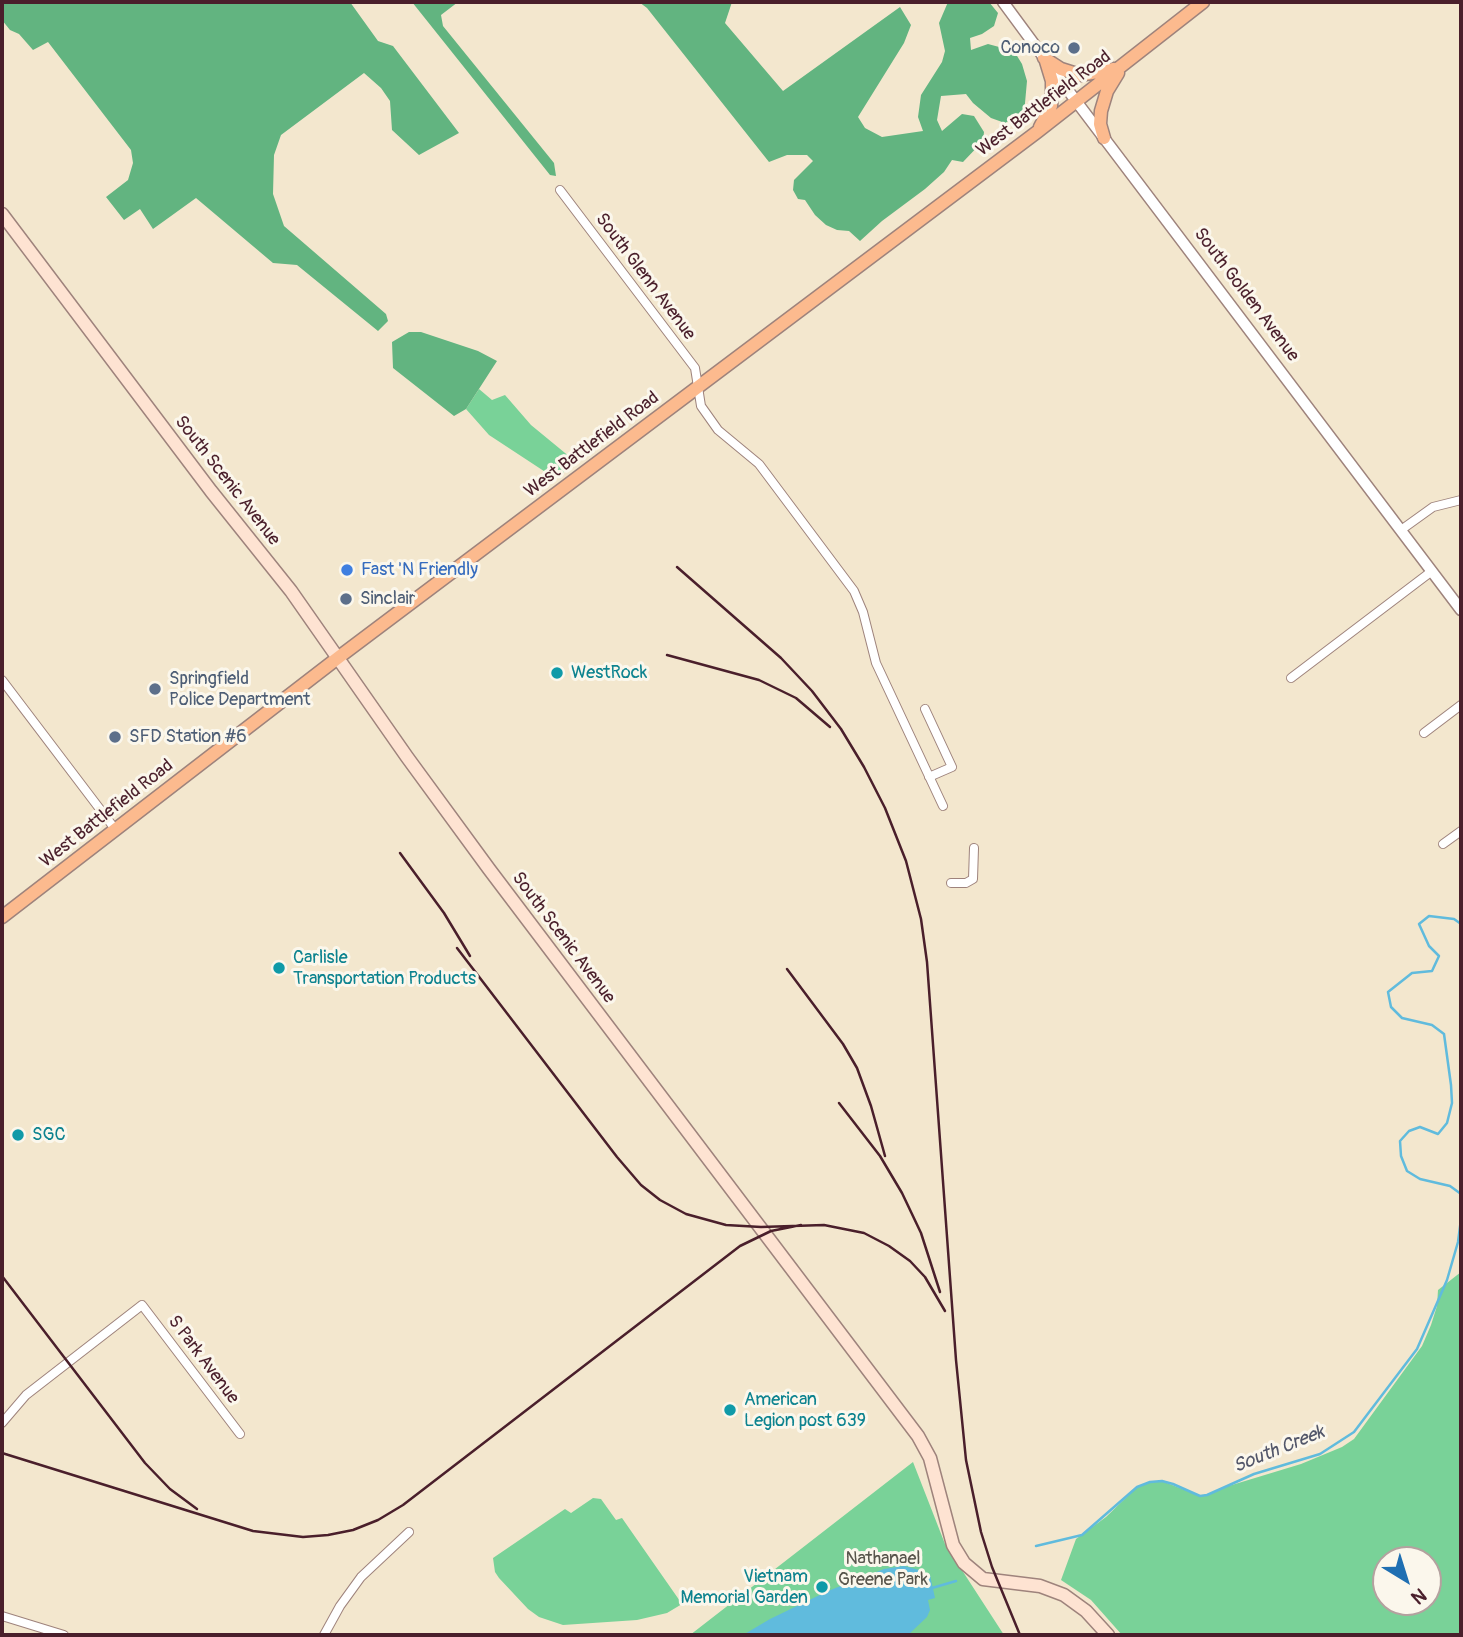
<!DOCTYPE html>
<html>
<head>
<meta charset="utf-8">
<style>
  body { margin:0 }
  #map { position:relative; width:1463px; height:1637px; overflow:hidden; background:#f3e7ce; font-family:Pangolin,sans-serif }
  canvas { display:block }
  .frame { position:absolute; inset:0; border:4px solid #4a1f2b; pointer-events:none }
  .north { position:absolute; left:1372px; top:1546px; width:70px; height:70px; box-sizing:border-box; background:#fbf7ec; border:2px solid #b4a19f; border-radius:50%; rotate:142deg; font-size:19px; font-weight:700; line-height:28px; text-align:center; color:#4a1f2b }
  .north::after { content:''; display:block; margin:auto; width:24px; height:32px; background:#1f6fb2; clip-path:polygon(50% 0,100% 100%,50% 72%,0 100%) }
</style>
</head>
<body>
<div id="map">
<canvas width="1463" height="1637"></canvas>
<div class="frame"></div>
<div class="north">N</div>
</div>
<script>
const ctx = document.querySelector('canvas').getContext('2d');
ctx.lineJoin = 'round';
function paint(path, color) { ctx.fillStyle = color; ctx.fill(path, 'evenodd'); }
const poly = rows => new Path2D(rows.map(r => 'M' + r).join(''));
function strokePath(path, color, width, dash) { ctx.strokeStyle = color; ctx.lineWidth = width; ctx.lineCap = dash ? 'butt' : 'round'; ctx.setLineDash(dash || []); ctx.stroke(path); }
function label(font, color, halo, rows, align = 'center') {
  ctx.font = font + ' Pangolin,sans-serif'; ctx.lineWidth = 6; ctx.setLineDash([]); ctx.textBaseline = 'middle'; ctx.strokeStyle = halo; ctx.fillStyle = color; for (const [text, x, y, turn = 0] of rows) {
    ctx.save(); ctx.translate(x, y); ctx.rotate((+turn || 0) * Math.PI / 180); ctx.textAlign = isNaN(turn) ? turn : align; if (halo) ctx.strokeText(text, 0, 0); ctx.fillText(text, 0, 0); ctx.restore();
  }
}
paint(poly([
  [479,389,492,400,505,395,531,425,576,462,556,479,489,435,466,409],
  [1461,1272,1461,1635,1122,1635,1091,1600,1061,1580,1076,1539,1106,1517,1137,1487,1150,1482,1162,1481,1200,1496,1207,1495,1222,1488,1301,1464,1342,1447,1354,1439,1422,1346,1431,1325,1437,1306,1438,1290],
  [1428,1560,1428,1602,1386,1602,1386,1560],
  [913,1462,945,1544,1004,1635,690,1635],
  [593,1498,601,1499,616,1520,622,1518,682,1604,667,1613,637,1620,563,1625,539,1617,528,1609,499,1578,495,1572,493,1558,565,1509,571,1513]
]), '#79d298');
paint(poly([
  [2,2,350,2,378,41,393,46,459,133,419,155,392,130,390,101,381,88,364,73,281,135,274,155,273,194,284,226,386,314,388,321,378,331,297,265,273,263,196,198,153,229,140,209,124,220,106,197,128,180,133,163,131,150,48,42,33,50,19,34,10,30,2,20],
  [412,2,458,2,441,15,443,26,554,163,556,176,550,175],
  [639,2,732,2,725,23,783,91,900,7,911,25,904,43,858,117,865,128,882,137,923,131,918,117,921,95,942,62,945,51,939,23,948,2,989,2,998,13,994,26,982,34,970,38,971,50,988,44,1014,51,1022,64,1027,81,1024,114,1005,123,991,118,973,103,966,94,941,96,937,120,942,131,962,114,974,116,984,132,983,141,963,162,952,160,944,172,925,189,882,221,860,241,849,231,837,230,826,225,815,215,805,200,798,199,793,190,794,180,813,161,807,155,787,155,769,162,647,8],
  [409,332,421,332,478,351,497,361,466,409,454,416,393,368,392,342]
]), '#62b480');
paint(poly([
  [904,1566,919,1570,927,1576,930,1575,935,1598,928,1600,930,1610,927,1617,908,1635,743,1635,770,1619,828,1591,884,1569]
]), '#60bbdd');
strokePath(poly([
  [1461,924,1454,919,1429,916,1419,924,1429,946,1439,956,1432,971,1412,973,1388,992,1391,1007,1402,1018,1432,1025,1444,1034,1451,1085,1452,1103,1447,1123,1438,1134,1420,1127,1409,1131,1400,1141,1401,1156,1407,1171,1420,1179,1450,1186,1461,1194],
  [1036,1546,1082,1535,1137,1487,1150,1482,1162,1481,1173,1484,1200,1496,1207,1495,1254,1474,1320,1454,1354,1432,1417,1349,1447,1280,1458,1242,1461,1219],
  [932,1588,956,1581]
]), '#60bbdd', 2.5);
const minor = poly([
  [560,190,695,368,701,406,718,430,759,464,854,591,863,612,876,663,943,806],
  [1401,530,1433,507,1461,500],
  [1291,678,1432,571],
  [2,680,115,829],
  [925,709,952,767,929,777],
  [1424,733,1461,705],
  [1443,844,1461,831],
  [951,883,966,883,973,879,974,848],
  [2,1423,26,1395,142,1305,240,1434],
  [2,1616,64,1635],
  [324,1635,340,1606,361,1577,409,1532]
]);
const tertiary = poly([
  [1003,2,1076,101,1461,610]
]);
const secondary = poly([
  [2,214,211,491,291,591,407,757,489,869,918,1436,930,1458,953,1545,964,1563,983,1579,1040,1586,1064,1595,1086,1611,1108,1635]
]);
const primary = poly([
  [1044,58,1061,69,1080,75,1114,69],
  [1040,127,1051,106,1052,94,1052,81,1045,58],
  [1104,138,1100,124,1101,111,1107,91,1118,73],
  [2,917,339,657,1037,132,1203,2]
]);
strokePath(minor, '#9e837c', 10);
strokePath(tertiary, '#9e837c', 13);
strokePath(secondary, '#9e837c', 15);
strokePath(primary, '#9e837c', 15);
strokePath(minor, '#fff', 8);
strokePath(tertiary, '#fff', 10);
strokePath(secondary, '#fee3d2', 12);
strokePath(primary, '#fcba8e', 12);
strokePath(poly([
  [677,567,781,658,812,691,841,729,864,767,885,808,906,861,921,919,927,962,956,1360,966,1460,981,1532,992,1567,1020,1635],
  [667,655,759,680,796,698,830,727],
  [400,853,444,913,470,956],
  [457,948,617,1157,641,1185,660,1200,686,1214,726,1225,761,1227,824,1225,864,1233,889,1246,910,1261,925,1277,945,1311],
  [787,969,843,1044,857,1068,871,1106,885,1156],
  [839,1103,880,1156,902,1193,921,1233,940,1292],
  [2,1276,145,1463,170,1489,197,1509],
  [2,1453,253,1531,303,1537,328,1535,353,1530,378,1520,403,1505,740,1246,771,1231,801,1225]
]), '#4a1f2b', 2.5);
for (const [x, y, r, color] of [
  [1074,48,7,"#5c6f8a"],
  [347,570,7,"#3f7fe0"],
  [346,599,7,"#5c6f8a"],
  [557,673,7,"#0f9aa8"],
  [155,689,7,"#5c6f8a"],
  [115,737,7,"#5c6f8a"],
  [279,968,7,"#0f9aa8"],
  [18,1135,7,"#0f9aa8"],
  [730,1410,7,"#0f9aa8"],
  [822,1587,7,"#0f9aa8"]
]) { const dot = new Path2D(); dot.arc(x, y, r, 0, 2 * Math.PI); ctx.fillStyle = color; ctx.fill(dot); strokePath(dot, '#fbf7ec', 2.5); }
label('18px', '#4e5e75', '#fbf7ec', [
  ["Conoco",1060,48,"right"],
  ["Sinclair",360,599],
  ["Springfield",169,679],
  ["Police Department",169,700],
  ["SFD Station #6",129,737]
], 'left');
label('18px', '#4a1f2b', '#fbf7ec', [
  ["West Battlefield Road",1044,104,-37],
  ["South Glenn Avenue",645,277,53],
  ["South Golden Avenue",1246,295,53],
  ["West Battlefield Road",592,445,-37],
  ["South Scenic Avenue",227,481,52],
  ["West Battlefield Road",107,814,-38],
  ["South Scenic Avenue",563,938,53],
  ["S Park Avenue",203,1360,53]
]);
label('18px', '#366cbe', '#fbf7ec', [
  ["Fast 'N Friendly",361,570]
], 'left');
label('18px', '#0d838f', '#fbf7ec', [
  ["WestRock",571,673],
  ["Carlisle",293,958],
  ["Transportation Products",293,979],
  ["SGC",32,1135],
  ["American",744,1400],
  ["Legion post 639",744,1421],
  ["Vietnam",808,1577,"right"],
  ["Memorial Garden",808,1598,"right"]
], 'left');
label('18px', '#58554c', '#fbf7ec', [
  ["Nathanael",883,1559],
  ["Greene Park",883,1580]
]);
label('italic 19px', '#525669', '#fbf7ec', [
  ["South Creek",1279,1450,-22]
]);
</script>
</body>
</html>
